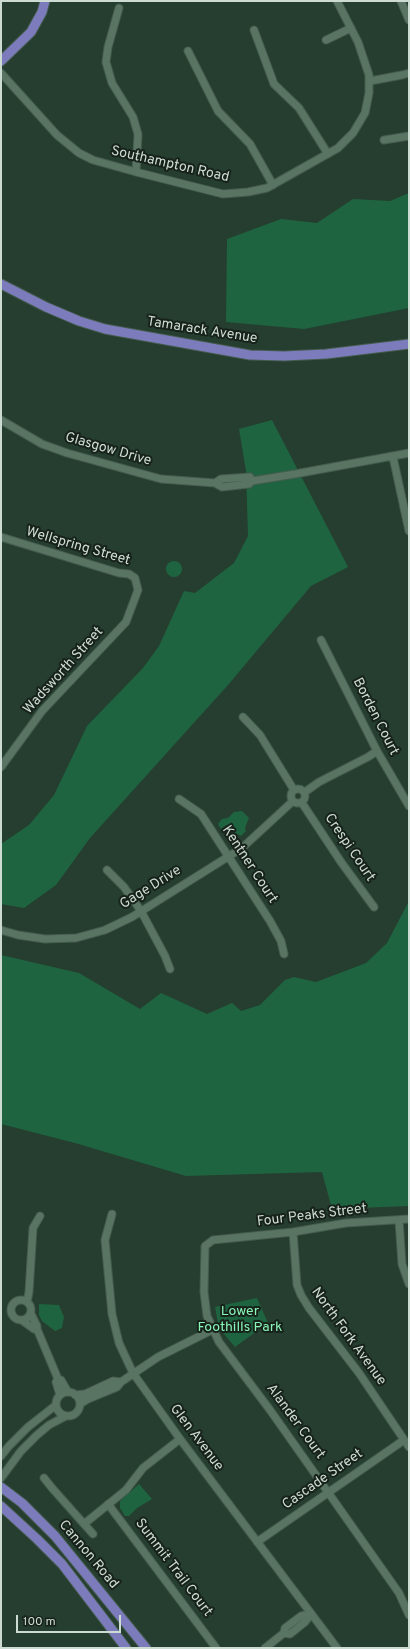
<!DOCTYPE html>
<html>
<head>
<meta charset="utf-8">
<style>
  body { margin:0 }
  #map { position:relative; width:410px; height:1649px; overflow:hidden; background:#253e2f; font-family:Overpass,sans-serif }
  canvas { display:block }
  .frame { position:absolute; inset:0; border:2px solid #cddcd2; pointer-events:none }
  .scale { position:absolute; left:16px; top:1615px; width:105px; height:18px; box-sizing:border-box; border:2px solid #cddcd2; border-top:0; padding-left:5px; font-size:12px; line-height:14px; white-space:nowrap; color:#cddcd2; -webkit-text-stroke:3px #17221b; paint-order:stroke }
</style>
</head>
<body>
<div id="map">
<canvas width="410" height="1649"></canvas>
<div class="frame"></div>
<div class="scale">100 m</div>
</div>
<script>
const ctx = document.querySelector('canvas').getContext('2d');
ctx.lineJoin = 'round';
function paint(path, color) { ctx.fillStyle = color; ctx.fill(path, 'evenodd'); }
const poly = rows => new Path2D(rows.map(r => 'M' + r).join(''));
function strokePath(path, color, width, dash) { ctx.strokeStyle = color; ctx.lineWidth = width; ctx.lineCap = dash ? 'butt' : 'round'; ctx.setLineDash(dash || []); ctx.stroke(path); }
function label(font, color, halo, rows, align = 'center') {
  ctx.font = font + ' Overpass,sans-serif'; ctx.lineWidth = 4; ctx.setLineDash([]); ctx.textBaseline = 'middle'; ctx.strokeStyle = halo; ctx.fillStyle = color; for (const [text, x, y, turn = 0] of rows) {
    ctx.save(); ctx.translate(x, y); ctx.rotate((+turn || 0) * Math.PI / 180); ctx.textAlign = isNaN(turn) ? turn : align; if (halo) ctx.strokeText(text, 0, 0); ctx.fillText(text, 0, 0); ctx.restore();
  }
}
paint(poly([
  [409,193,409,308,304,329,226,322,227,239,281,219,317,223,353,199,390,201],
  [272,420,348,567,311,586,228,685,90,838,56,885,24,908,1,904,1,844,29,825,54,795,87,726,143,668,159,646,184,591,195,593,234,563,248,536,246,471,239,429],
  '166 569a8 8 0 1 1 16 0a8 8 0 1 1-16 0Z',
  [242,811,249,818,245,828,246,831,241,836,230,830,226,825,221,829,218,824,222,819,228,818,234,812],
  [409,901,409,1206,332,1209,322,1172,186,1176,75,1143,1,1124,1,955,79,973,140,1009,161,993,207,1014,232,1003,241,1011,260,1005,285,980,294,977,316,982,366,963,387,943],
  [257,1298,268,1323,235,1347,219,1328,215,1307],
  [39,1304,59,1305,64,1317,62,1328,55,1331,42,1321,39,1315],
  [139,1484,152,1499,137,1508,129,1516,125,1516,120,1508,120,1501]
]), '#1f6440');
const minor = poly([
  [401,1,409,20],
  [119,8,108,47,106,62,112,83,133,117,138,134,136,172],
  [254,30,274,84,299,108,328,154],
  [326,40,351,28],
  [188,51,218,111,250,144,273,185],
  [1,73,57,135,79,153,93,160,136,172,223,194,248,192,267,188,338,148,353,133,365,113,369,93,369,75,358,42,337,1],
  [370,81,402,75,409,73],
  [384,140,409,136],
  [1,420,42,444,67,453,161,479,215,483,222,487,249,484,252,481,295,474,409,453],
  [393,457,409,531],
  [215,483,221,479,250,477,252,481],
  [1,537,119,573,129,574,135,578,138,590,126,622,42,711,1,767],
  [321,640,377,751,409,806],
  [243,717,260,735,294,790],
  '291 796a7 7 0 1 1 14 0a7 7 0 1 1-14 0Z',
  [305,792,319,782,368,757,377,751],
  [179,799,201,814,270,921,281,941,284,954],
  [302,803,341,862,374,907],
  [107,870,124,887,141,911,165,956,170,969],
  [1,930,18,935,45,939,76,938,105,930,132,917,242,848,293,801],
  [112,1214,105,1240,112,1314,119,1343,133,1373,180,1439,337,1648],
  [409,1219,346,1223,293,1232,213,1240,205,1246,204,1292,207,1316,219,1342,270,1410,399,1593,409,1615],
  [399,1220,402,1264,409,1284],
  [293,1232,297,1285,301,1295,309,1308,359,1373,409,1447],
  '11 1310a10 10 0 1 1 20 0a10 10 0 1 1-20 0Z',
  [27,1302,29,1292,33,1228,40,1216],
  [31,1314,37,1326,37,1329,58,1379,56,1382,60,1395],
  [23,1321,34,1329,37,1329],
  [58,1379,61,1380,68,1392],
  [121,1382,158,1357,212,1330],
  '56 1404a12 12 0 1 1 24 0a12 12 0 1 1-24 0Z',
  [75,1395,85,1394,113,1381,121,1382,117,1387,88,1399,80,1404],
  [1,1456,9,1446,28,1427,56,1405],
  [1,1478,21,1451,37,1435,49,1425,66,1416],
  [44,1478,52,1488,84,1524,126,1490,143,1468,180,1439],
  [108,1504,216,1648],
  [84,1524,93,1534],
  [257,1542,404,1440],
  [284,1633,290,1634,305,1622,311,1614],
  [265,1648,284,1633,285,1628,301,1616,311,1614]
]);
const major = poly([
  [1,61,31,32,42,12,45,1],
  [1,284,46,307,79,321,105,329,250,355,284,356,326,354,409,344],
  [1,1487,22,1503,55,1536,146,1648],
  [1,1506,37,1539,62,1564,126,1648]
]);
strokePath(minor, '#455c4f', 9);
strokePath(major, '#455c4f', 11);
strokePath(minor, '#597463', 7);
strokePath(major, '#7c7cbc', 9);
label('14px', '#cddcd2', '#17221b', [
  ["Southampton Road",170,165,13],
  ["Tamarack Avenue",202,331,9],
  ["Glasgow Drive",108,450,16],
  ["Wellspring Street",78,547,16],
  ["Wadsworth Street",64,671,-48],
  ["Borden Court",375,717,63],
  ["Crespi Court",349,848,56],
  ["Kentner Court",249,865,57],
  ["Gage Drive",151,888,-32],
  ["Four Peaks Street",312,1216,-7],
  ["North Fork Avenue",348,1337,54],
  ["Alander Court",295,1422,54],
  ["Glen Avenue",196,1438,53],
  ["Cascade Street",323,1480,-35],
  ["Cannon Road",88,1555,50],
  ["Summit Trail Court",173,1568,53]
]);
label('14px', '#89f5b7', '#17221b', [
  ["Lower",240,1312],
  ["Foothills Park",240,1328]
]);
</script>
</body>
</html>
